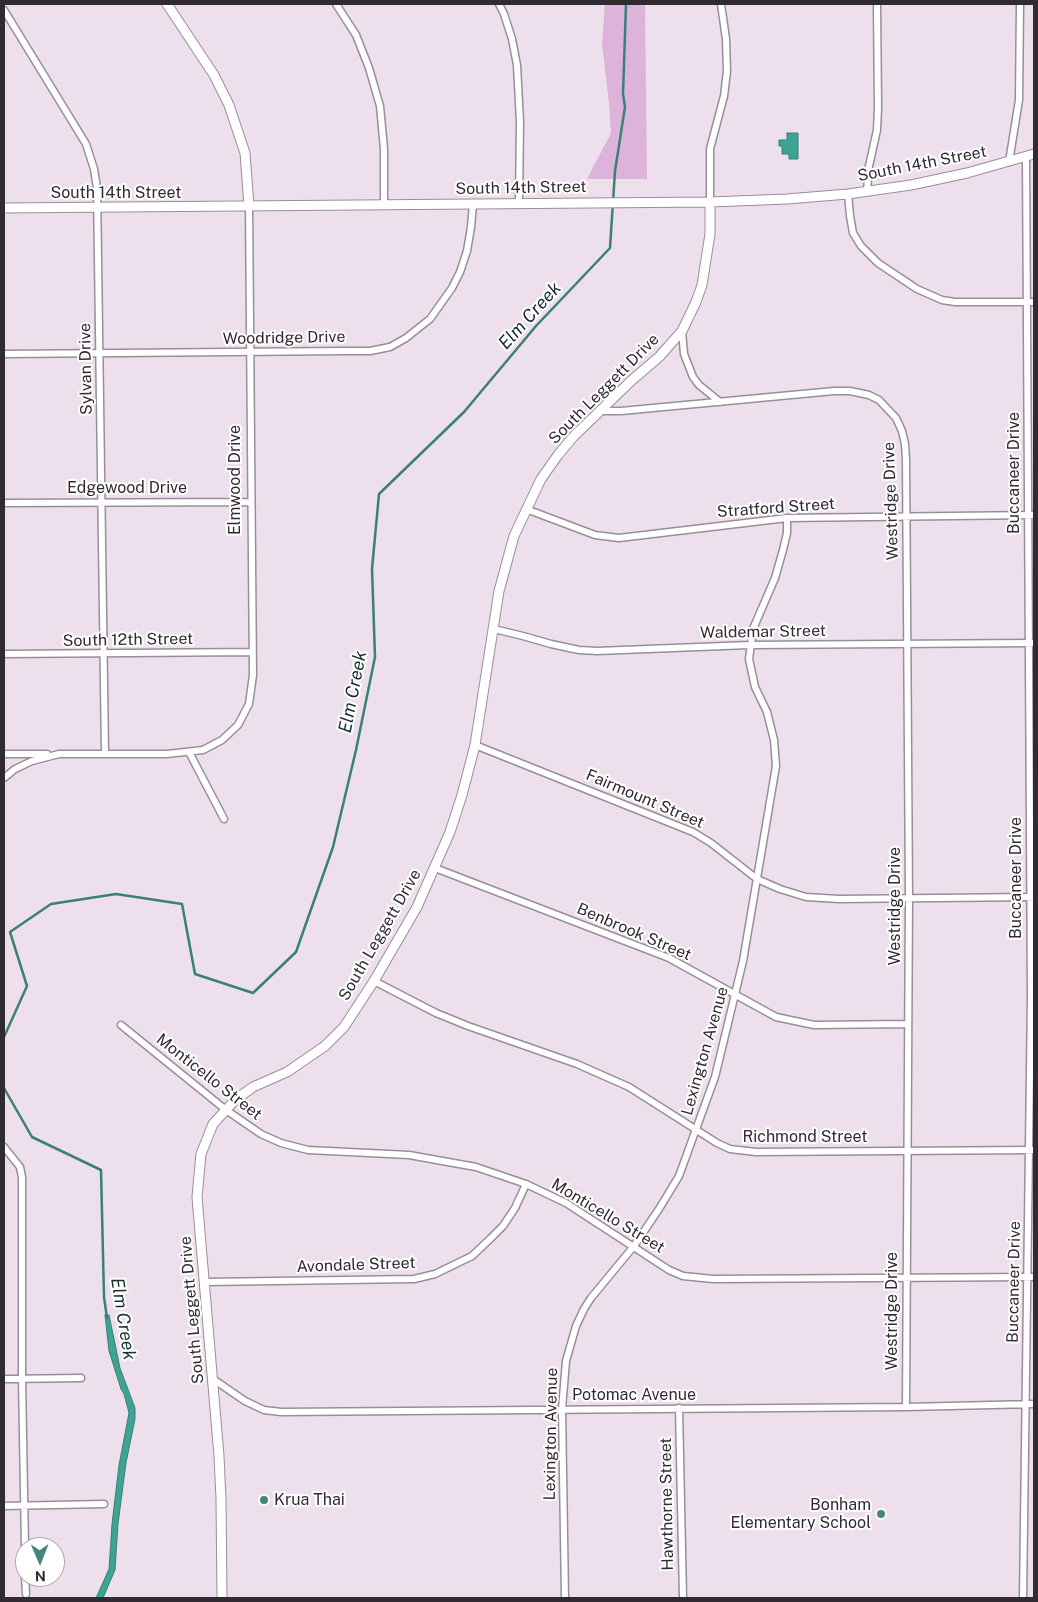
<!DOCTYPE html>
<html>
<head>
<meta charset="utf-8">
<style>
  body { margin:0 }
  #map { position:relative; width:1038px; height:1602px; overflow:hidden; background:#eedfed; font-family:"Public Sans",sans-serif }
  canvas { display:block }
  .frame { position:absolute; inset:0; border:5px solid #302b30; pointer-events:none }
  .north { position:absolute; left:15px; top:1537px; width:50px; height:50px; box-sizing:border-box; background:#fff; border:1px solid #acaaac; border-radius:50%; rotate:179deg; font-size:14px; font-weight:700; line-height:20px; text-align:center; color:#302b30 }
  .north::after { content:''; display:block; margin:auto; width:18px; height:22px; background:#42877c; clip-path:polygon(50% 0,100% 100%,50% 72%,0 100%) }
</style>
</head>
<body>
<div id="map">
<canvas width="1038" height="1602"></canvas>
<div class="frame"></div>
<div class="north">N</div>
</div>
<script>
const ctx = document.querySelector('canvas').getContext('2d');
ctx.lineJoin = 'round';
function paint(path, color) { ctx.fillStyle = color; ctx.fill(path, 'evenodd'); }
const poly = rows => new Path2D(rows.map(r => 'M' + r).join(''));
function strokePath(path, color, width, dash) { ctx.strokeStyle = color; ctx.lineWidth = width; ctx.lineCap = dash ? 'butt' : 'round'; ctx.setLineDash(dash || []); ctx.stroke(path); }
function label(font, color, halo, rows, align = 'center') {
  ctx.font = font + ' "Public Sans",sans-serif'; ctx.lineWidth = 4; ctx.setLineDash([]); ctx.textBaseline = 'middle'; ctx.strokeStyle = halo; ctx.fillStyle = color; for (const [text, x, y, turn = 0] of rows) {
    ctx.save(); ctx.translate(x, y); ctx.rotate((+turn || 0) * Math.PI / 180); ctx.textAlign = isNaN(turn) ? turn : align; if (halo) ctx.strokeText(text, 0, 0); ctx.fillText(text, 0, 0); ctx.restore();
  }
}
paint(poly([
  [605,4,645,4,647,179,587,179,611,133,609,103,602,44]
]), '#ddb3dc');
const water = poly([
  [787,133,798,133,798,159,789,159,789,154,782,154,782,146,779,146,779,140,787,140,787,133],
  [105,1315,109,1315,120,1368,135,1408,135,1419,126,1463,118,1524,115,1570,103,1598,96,1598,109,1569,112,1524,119,1465,129,1413,124,1394,121,1389,109,1351,105,1315]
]);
paint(water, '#3da495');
strokePath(water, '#398077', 1);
strokePath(poly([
  [4,1037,27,986,10,932,51,904,116,894,182,904,195,974,253,993,296,952,333,847,356,750,375,657,372,569,379,494,464,412,536,326,610,248,615,171,625,107,623,94,626,4],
  [4,1088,32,1137,101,1170,104,1297,107,1318]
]), '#398077', 2.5);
const street = poly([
  [336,4,356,35,369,68,380,106,384,149,384,204],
  [499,4,504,14,512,39,517,65,520,122,519,203],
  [4,10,86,144,94,169,97,188,105,754],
  [1009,162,1019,100,1020,4],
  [867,191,869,166,877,130,878,108,877,4],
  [848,194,850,216,853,233,861,246,878,263,917,289,942,300,955,302,1034,302],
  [710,202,710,149,724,96,727,71,726,39,721,4],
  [682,331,684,354,693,377,699,385,720,402],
  [4,354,345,351,370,351,390,347,406,338,430,319,452,288,460,272,467,251,471,227,473,204],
  [600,411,621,411,834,391,850,391,869,395,879,400,896,418,902,431,905,444,906,459,909,898,906,1407],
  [4,503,251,502],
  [526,509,595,535,619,538,787,518,1034,515],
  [494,629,523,636,551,644,579,650,597,651,749,645,1034,643],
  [4,654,252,652],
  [475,745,693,832,711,843,757,879,780,889,806,897,839,899,1034,897],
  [189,752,224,819],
  [4,754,47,754],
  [4,778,15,769,32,761,59,754,167,754,203,750,222,740,238,725,249,704,253,675,249,206],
  [435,868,669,958,776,1017,814,1025,908,1024],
  [374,981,436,1013,468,1026,577,1064,629,1087,717,1143,730,1149,756,1152,1034,1150],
  [121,1025,226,1110,261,1134,281,1143,308,1150,409,1155,476,1167,526,1184,566,1203,669,1270,683,1276,713,1279,1034,1277],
  [4,1147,20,1167,22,1177,22,1379,25,1547],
  [205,1282,414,1279,435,1274,472,1256,491,1238,503,1226,515,1208,526,1184],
  [4,1379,81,1378],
  [213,1379,245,1401,264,1410,281,1412,906,1407,1034,1404],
  [679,1408,683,1598],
  [4,1506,104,1504],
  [25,1577,26,1594],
  [565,1598,562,1409,566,1361,576,1326,584,1309,591,1298,634,1246,659,1209,679,1176,715,1077,743,961,776,766,774,740,767,712,755,687,749,659,753,629,775,578,783,550,787,533,787,518],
  [1023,1598,1031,996,1026,157]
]);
const secondary = poly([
  [167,4,214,75,229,105,245,153,249,206],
  [4,208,710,202,787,199,848,194,911,185,967,173,1034,154],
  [222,1598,221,1499,219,1456,197,1197,201,1154,213,1124,235,1100,253,1087,287,1072,325,1046,344,1027,374,981,417,907,450,832,462,795,475,745,499,591,514,536,541,479,558,455,573,437,632,380,659,357,682,331,696,302,702,285,710,234,710,202]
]);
strokePath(street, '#9a8d99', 9);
strokePath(secondary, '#9a8d99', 11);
strokePath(street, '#fff', 6);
strokePath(secondary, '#fff', 9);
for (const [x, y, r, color] of [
  [264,1500,5,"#42877c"],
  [881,1514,5,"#42877c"]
]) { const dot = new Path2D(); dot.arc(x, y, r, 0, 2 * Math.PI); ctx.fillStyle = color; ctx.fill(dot); strokePath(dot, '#fff', 2); }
label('16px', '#302b30', '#fff', [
  ["South 14th Street",922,164,-11],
  ["South 14th Street",521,188,-1],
  ["South 14th Street",116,193],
  ["Woodridge Drive",284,338,-1],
  ["Sylvan Drive",86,369,-91],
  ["South Leggett Drive",604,389,-45],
  ["Buccaneer Drive",1014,473,-90],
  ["Elmwood Drive",235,480,-90],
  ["Edgewood Drive",127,488],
  ["Westridge Drive",891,501,-92],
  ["Stratford Street",776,508,-4],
  ["Waldemar Street",763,632,-1],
  ["South 12th Street",128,640,-1],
  ["Fairmount Street",645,799,23],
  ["Buccaneer Drive",1016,878,-90],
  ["Westridge Drive",895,906,-90],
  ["Benbrook Street",634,932,23],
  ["South Leggett Drive",380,935,-60],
  ["Lexington Avenue",705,1051,-74],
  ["Monticello Street",209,1077,38],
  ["Richmond Street",805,1137],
  ["Monticello Street",608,1216,31],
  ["Avondale Street",356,1265,-2],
  ["Buccaneer Drive",1014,1282,-89],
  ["South Leggett Drive",192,1310,-95],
  ["Westridge Drive",892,1311,-90],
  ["Potomac Avenue",634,1395],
  ["Lexington Avenue",551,1434,-89],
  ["Hawthorne Street",667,1504,-91]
]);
label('16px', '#302b30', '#fff', [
  ["Krua Thai",274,1500],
  ["Bonham",871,1505,"right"],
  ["Elementary School",871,1523,"right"]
], 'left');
label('italic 18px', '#182f2b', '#fff', [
  ["Elm Creek",530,316,-48],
  ["Elm Creek",353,692,-79],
  ["Elm Creek",123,1319,81]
]);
</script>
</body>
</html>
